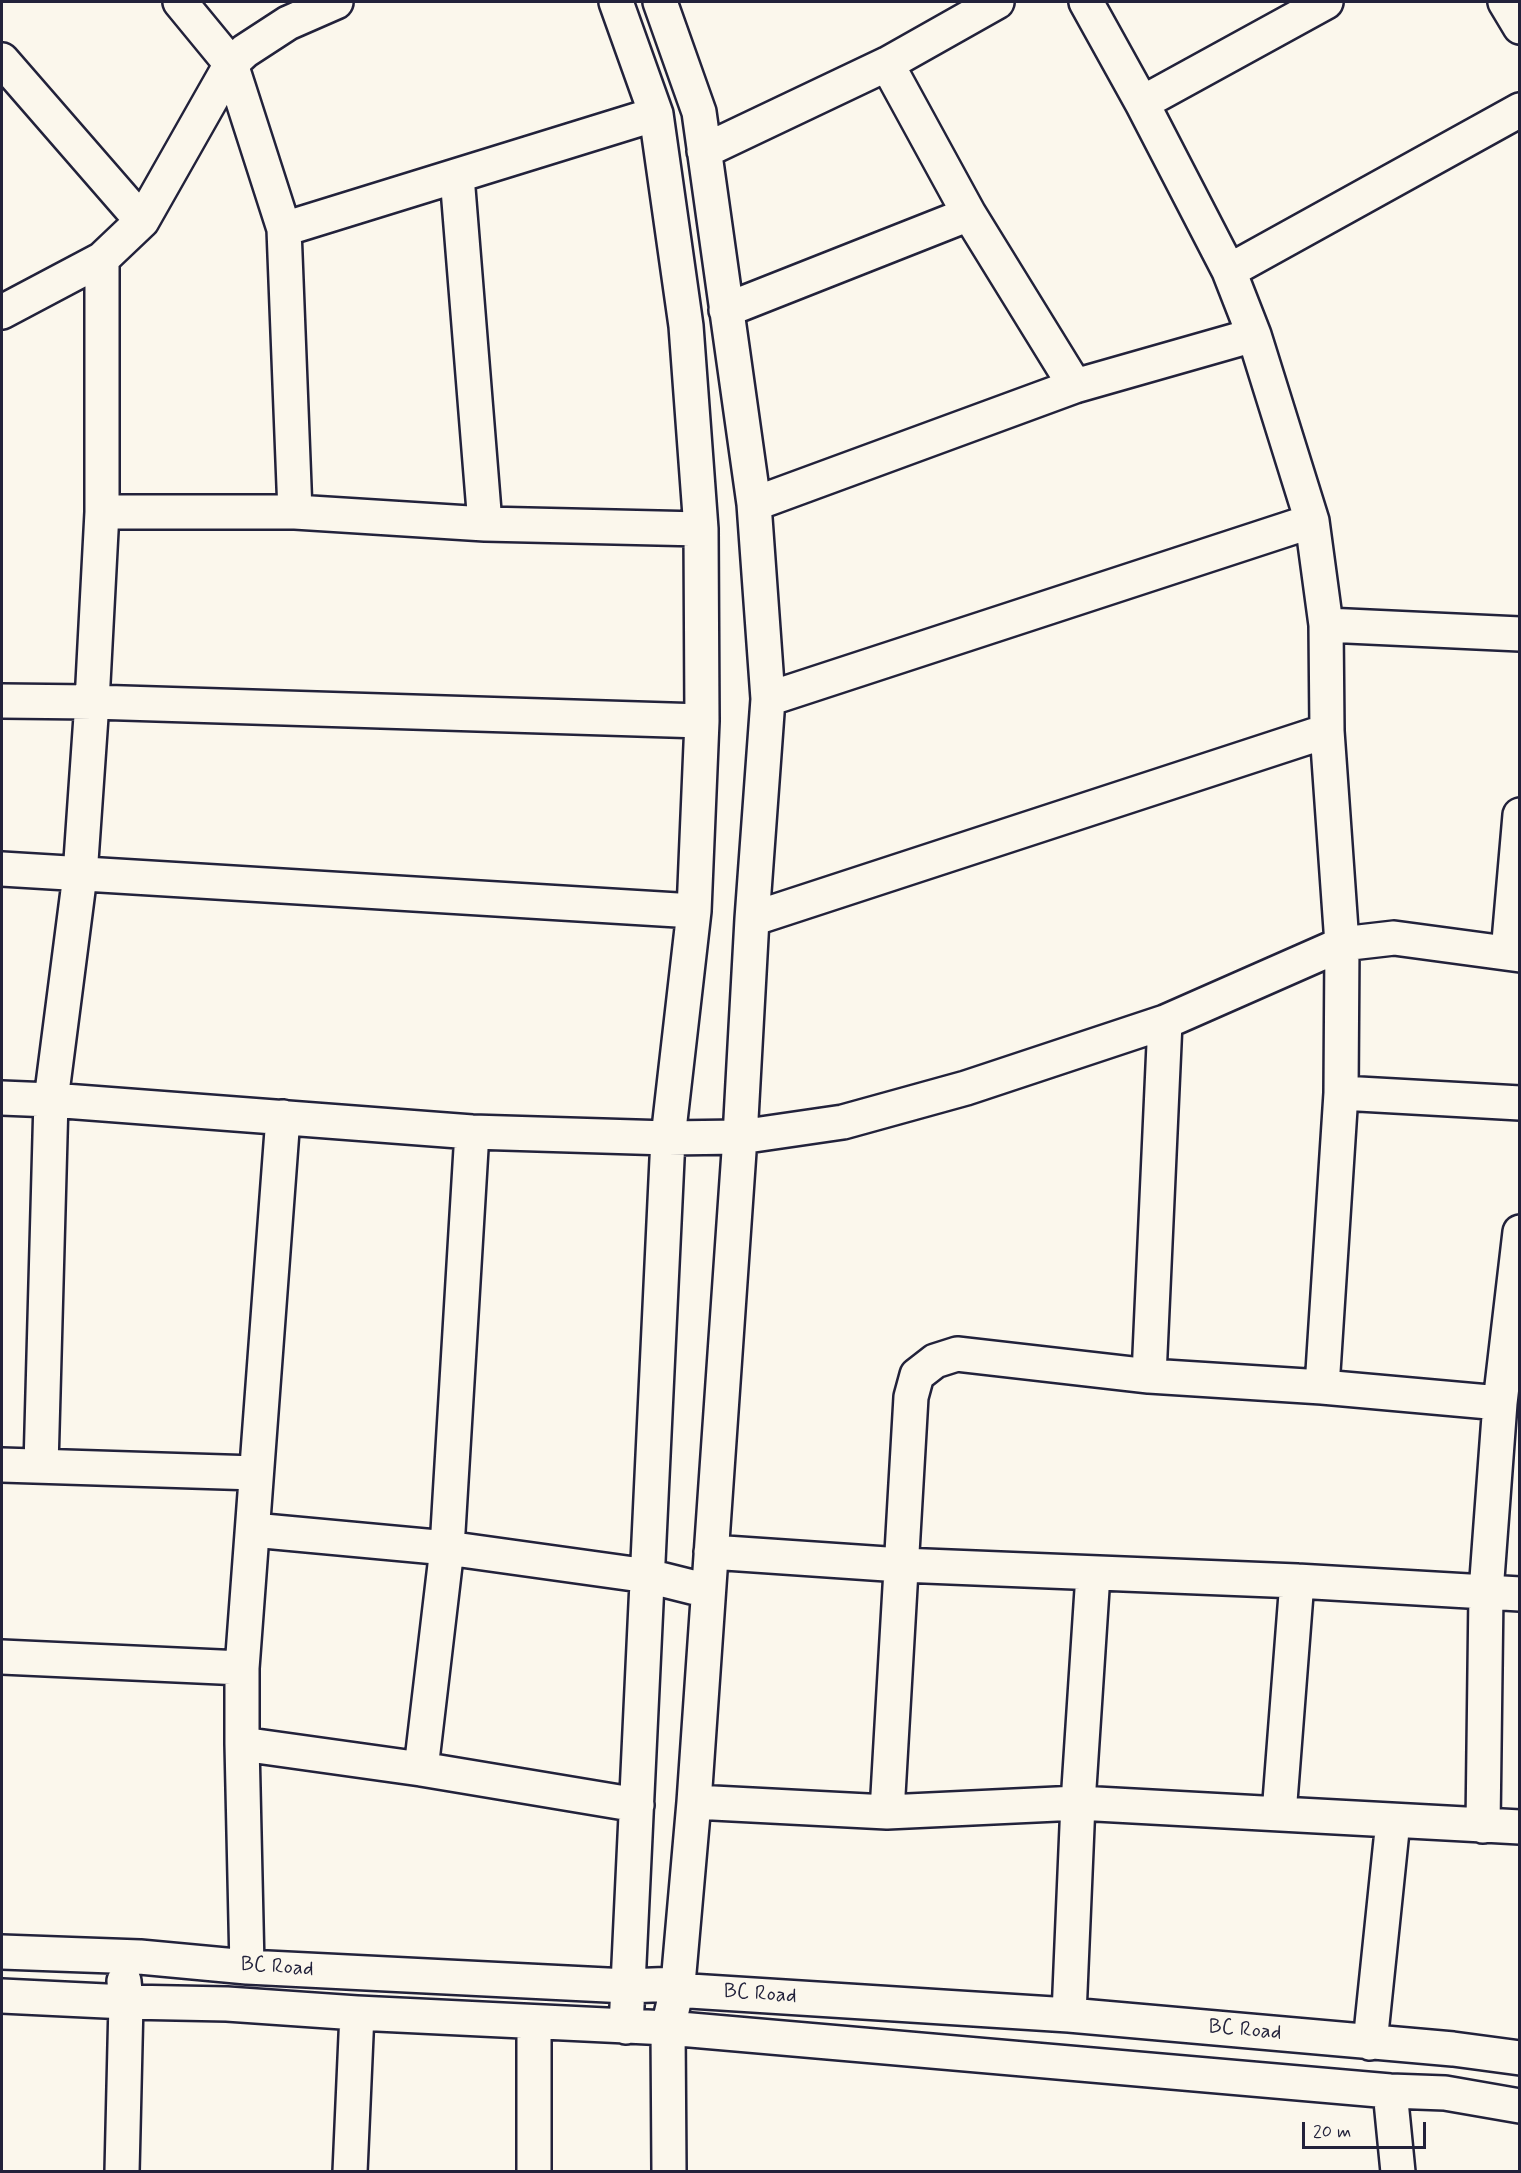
<!DOCTYPE html>
<html>
<head>
<meta charset="utf-8">
<style>
  body { margin:0 }
  #map { position:relative; width:1521px; height:2173px; overflow:hidden; background:#fbf7ec; font-family:Mynerve,sans-serif }
  canvas { display:block }
  .frame { position:absolute; inset:0; border:3px solid #22223b; pointer-events:none }
  .scale { position:absolute; left:1302px; top:2122px; width:124px; height:27px; box-sizing:border-box; border:3px solid #22223b; border-top:0; padding-left:8px; font-size:18px; line-height:21px; white-space:nowrap; color:#22223b; -webkit-text-stroke:4px #fbf7ec; paint-order:stroke }
</style>
</head>
<body>
<div id="map">
<canvas width="1521" height="2173"></canvas>
<div class="frame"></div>
<div class="scale">20 m</div>
</div>
<script>
const ctx = document.querySelector('canvas').getContext('2d');
ctx.lineJoin = 'round';
const poly = rows => new Path2D(rows.map(r => 'M' + r).join(''));
function strokePath(path, color, width, dash) { ctx.strokeStyle = color; ctx.lineWidth = width; ctx.lineCap = dash ? 'butt' : 'round'; ctx.setLineDash(dash || []); ctx.stroke(path); }
function label(font, color, halo, rows, align = 'center') {
  ctx.font = font + ' Mynerve,sans-serif'; ctx.lineWidth = 4.5; ctx.setLineDash([]); ctx.textBaseline = 'middle'; ctx.strokeStyle = halo; ctx.fillStyle = color; for (const [text, x, y, turn = 0] of rows) {
    ctx.save(); ctx.translate(x, y); ctx.rotate((+turn || 0) * Math.PI / 180); ctx.textAlign = isNaN(turn) ? turn : align; if (halo) ctx.strokeText(text, 0, 0); ctx.fillText(text, 0, 0); ctx.restore();
  }
}
const minor = poly([
  [180,2,231,64,284,229,295,512],
  [616,2,656,114,686,326,701,529,702,721,694,911,668,1138,626,2027],
  [660,2,699,112,754,504,768,699,752,919,740,1137,694,1802,678,1984,668,2028,669,2172],
  [1086,2,1142,103,1229,271,1254,335,1312,521,1326,625,1327,731,1342,944,1341,1093,1322,1387],
  [1505,2,1520,27],
  [2,60,142,221],
  [887,64,969,214,1075,386],
  [1142,103,1326,2],
  [704,151,887,64,997,2],
  [457,176,485,524],
  [284,229,656,114],
  [1229,271,1520,110],
  [726,310,969,214],
  [2,312,102,259,142,221,231,64,245,51,288,23,336,2],
  [754,504,1075,386,1254,335],
  [102,512,295,512,485,524,701,529],
  [1326,625,1520,634],
  [768,699,1312,521],
  [2,701,92,702,702,721],
  [2,869,694,911],
  [752,919,1327,731],
  [1508,953,1520,815],
  [1341,1093,1520,1103],
  [2,1098,51,1100,472,1132,668,1138,740,1137,843,1122,966,1088,1165,1022,1342,944,1394,938,1520,955],
  [1149,1376,1165,1022],
  [2,1465,256,1473],
  [41,1466,51,1100,80,875,92,702,102,512,102,259],
  [253,1530,447,1548,648,1576,708,1591],
  [711,1552,901,1565,1297,1581,1520,1594],
  [2,1657,242,1668],
  [242,1744,421,1769,637,1805],
  [421,1769,447,1548,472,1132],
  [694,1802,887,1812,1078,1803,1520,1827],
  [887,1812,911,1397,917,1375,935,1361,957,1354,1149,1376,1322,1387,1500,1403],
  [1279,1814,1297,1581],
  [1483,1826,1486,1592,1500,1403,1520,1232],
  [2,1952,140,1957,247,1967,627,1986,678,1984,690,1991,1069,2015,1453,2049,1520,2058],
  [247,1967,242,1744,242,1668,283,1117],
  [2,1996,126,2002,227,2004,357,2013,668,2028,1390,2091,1445,2093,1520,2106],
  [1069,2015,1078,1803,1093,1574],
  [1370,2043,1393,1821],
  [1390,2091,1398,2172],
  [122,2172,126,2002,124,1981],
  [350,2172,357,2013],
  [534,2172,534,2022]
]);
strokePath(minor, '#22223b', 38);
strokePath(minor, '#fbf7ec', 33);
label('21px', '#22223b', '#fbf7ec', [
  ["BC Road",277,1968,4],
  ["BC Road",760,1995,4],
  ["BC Road",1245,2031,5]
]);
</script>
</body>
</html>
